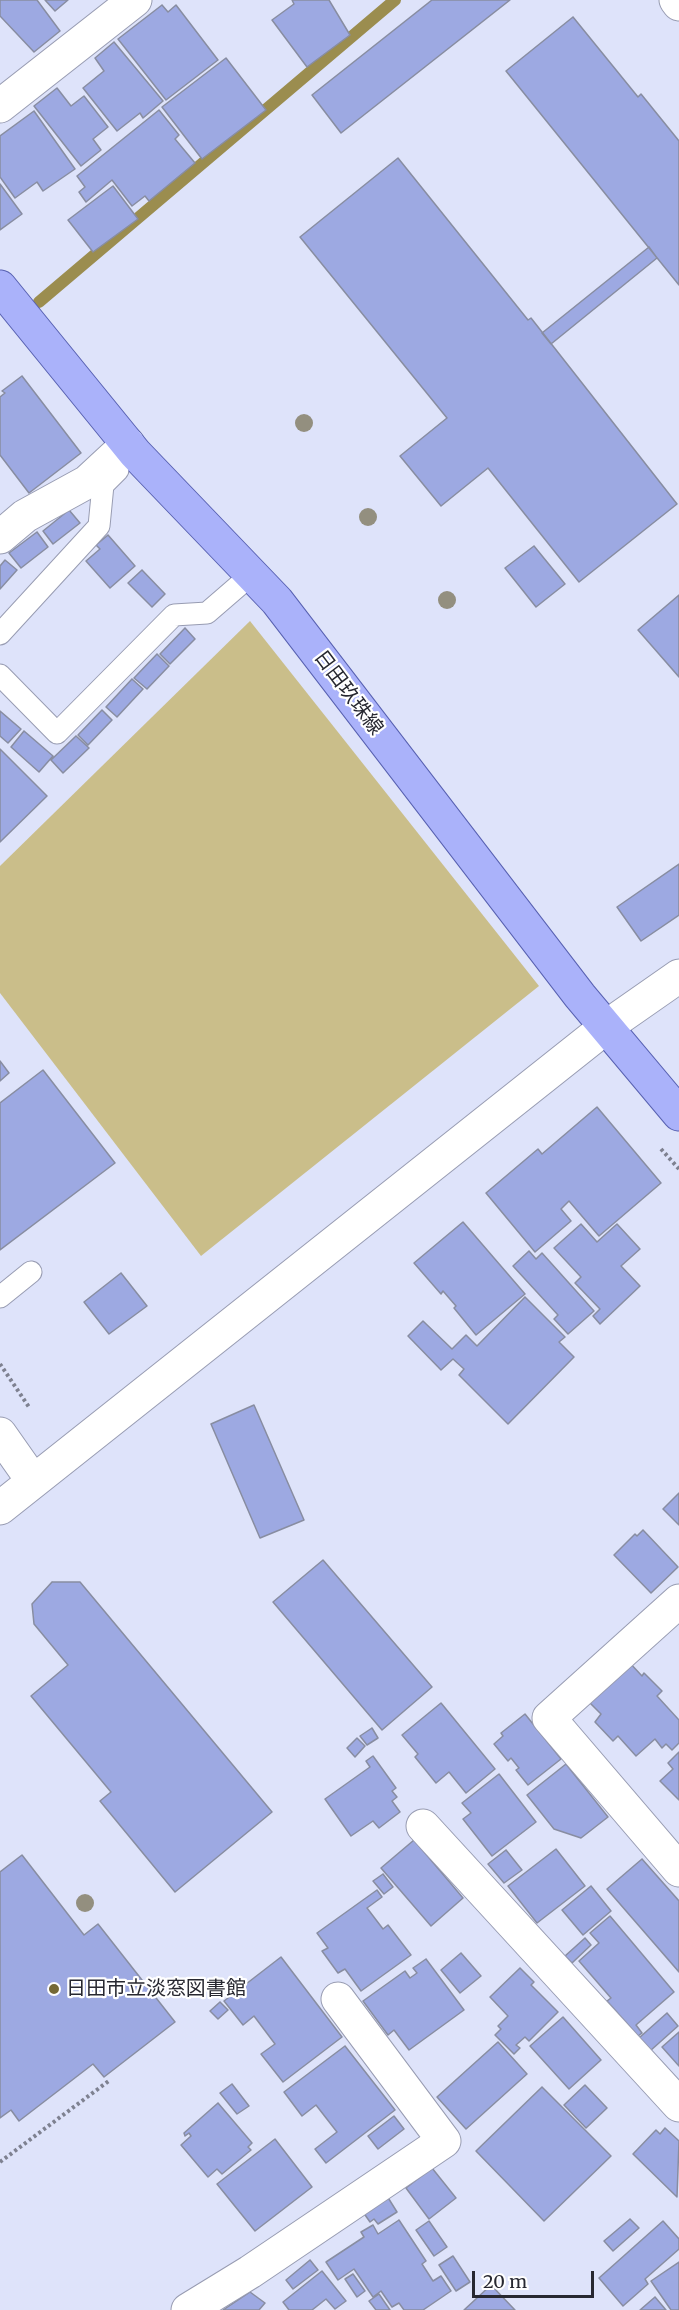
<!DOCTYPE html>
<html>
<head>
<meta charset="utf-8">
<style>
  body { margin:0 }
  #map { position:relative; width:679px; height:2310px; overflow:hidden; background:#dee3fa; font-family:Merriweather,serif }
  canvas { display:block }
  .scale { position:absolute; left:472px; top:2271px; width:122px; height:27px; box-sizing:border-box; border:3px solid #272831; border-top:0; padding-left:8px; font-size:18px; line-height:21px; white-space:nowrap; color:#272831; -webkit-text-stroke:4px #fff; paint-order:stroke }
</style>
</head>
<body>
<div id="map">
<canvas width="679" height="2310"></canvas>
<div class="scale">20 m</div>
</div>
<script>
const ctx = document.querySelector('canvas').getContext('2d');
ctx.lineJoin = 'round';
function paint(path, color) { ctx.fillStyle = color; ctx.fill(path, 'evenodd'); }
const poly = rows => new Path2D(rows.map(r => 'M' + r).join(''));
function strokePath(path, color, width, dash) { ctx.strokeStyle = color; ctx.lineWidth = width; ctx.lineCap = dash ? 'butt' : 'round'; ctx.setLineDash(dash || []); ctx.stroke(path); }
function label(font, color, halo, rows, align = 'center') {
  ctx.font = font + ' Merriweather,"Noto Sans JP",serif'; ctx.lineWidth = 4.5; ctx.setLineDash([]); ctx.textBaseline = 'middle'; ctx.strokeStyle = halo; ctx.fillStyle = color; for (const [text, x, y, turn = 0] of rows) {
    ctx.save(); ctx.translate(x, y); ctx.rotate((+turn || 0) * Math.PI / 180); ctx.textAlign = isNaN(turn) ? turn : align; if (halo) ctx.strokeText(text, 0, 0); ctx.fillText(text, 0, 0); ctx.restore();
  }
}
paint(poly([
  [250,621,539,986,201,1256,0,993,0,866]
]), '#cabe8a');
strokePath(poly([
  [39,302,395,0]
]), '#9b8d4f', 12);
const building = poly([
  [0,0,37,0,60,31,34,52,0,16,0,0],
  [45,0,68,0,55,11,45,0],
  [292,0,329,0,350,35,307,67,272,20,294,4,292,0],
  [432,0,510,0,341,133,312,95,432,0],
  [162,5,168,12,176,5,218,60,166,100,118,39,162,5],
  [573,17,638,97,641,94,679,141,679,285,506,71,573,17],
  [114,42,163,101,143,118,140,113,117,131,83,88,104,71,95,58,114,42],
  [226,58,266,110,202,159,162,107,226,58],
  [57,88,71,106,84,96,108,127,93,139,101,150,81,166,34,106,57,88],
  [159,110,179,135,175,139,195,163,149,201,145,196,132,206,112,180,86,202,79,192,85,187,77,176,159,110],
  [34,111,75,169,43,191,37,182,15,198,0,177,0,136,34,111],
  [398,158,528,320,531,318,677,504,579,582,488,468,441,506,400,456,447,418,300,237,398,158],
  [0,184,22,214,0,230,0,184],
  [113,186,138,219,93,252,68,220,113,186],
  [649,247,657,258,551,344,542,333,649,247],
  [22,376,81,453,29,493,0,455,0,397,5,393,2,391,22,376],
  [69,510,80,523,53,544,43,531,69,510],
  [37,532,48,547,21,568,9,553,37,532],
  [108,535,135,566,110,588,86,561,100,549,96,545,108,535],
  [534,546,565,584,536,607,505,568,534,546],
  [5,560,17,570,0,589,0,566,5,560],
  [142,570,165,594,152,607,128,583,142,570],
  [679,595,679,677,638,630,679,595],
  [185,628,195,639,170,664,160,654,185,628],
  [157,654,169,666,147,689,134,678,157,654],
  [132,679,143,689,117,717,106,707,132,679],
  [102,710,112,720,88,745,78,735,102,710],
  [0,711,21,729,8,743,0,736,0,711],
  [24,731,53,756,39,772,11,747,24,731],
  [76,736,89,748,63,773,51,760,76,736],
  [0,749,47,796,0,842,0,749],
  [679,864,679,915,641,941,617,907,679,864],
  [0,1061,9,1073,0,1081,0,1061],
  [43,1070,115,1163,0,1250,0,1103,43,1070],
  [597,1107,661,1183,599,1236,569,1201,561,1209,571,1221,535,1252,486,1193,538,1149,542,1154,597,1107],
  [463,1222,525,1294,476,1335,454,1308,456,1306,443,1291,441,1294,414,1263,463,1222],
  [581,1224,597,1242,617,1224,640,1249,621,1266,640,1286,600,1324,593,1316,600,1309,575,1283,581,1277,554,1248,581,1224],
  [529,1251,536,1259,542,1253,594,1311,568,1334,554,1319,558,1315,513,1266,529,1251],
  [121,1273,147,1306,109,1334,84,1302,121,1273],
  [525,1297,565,1337,559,1342,574,1357,508,1424,459,1375,464,1369,453,1359,441,1370,408,1336,423,1321,452,1349,466,1335,477,1346,525,1297],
  [254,1405,304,1520,260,1538,211,1424,254,1405],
  [679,1493,679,1525,663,1509,679,1493],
  [643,1530,678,1567,651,1593,614,1555,635,1534,637,1536,643,1530],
  [323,1560,432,1687,382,1730,273,1602,323,1560],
  [52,1582,80,1582,272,1812,175,1892,100,1801,111,1792,31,1696,68,1665,34,1624,32,1604,52,1582],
  [628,1661,642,1676,644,1673,662,1691,657,1696,679,1720,679,1743,672,1750,666,1744,662,1748,655,1739,636,1756,618,1736,613,1741,595,1722,601,1714,587,1700,628,1661],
  [441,1703,495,1769,466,1793,449,1772,436,1783,415,1757,418,1754,402,1735,441,1703],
  [525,1714,561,1759,528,1785,516,1770,519,1768,511,1758,508,1761,494,1744,503,1736,501,1733,525,1714],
  [372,1728,378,1738,367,1745,360,1736,372,1728],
  [357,1738,365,1746,355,1757,347,1748,357,1738],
  [679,1752,679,1800,660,1781,673,1769,668,1763,679,1752],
  [373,1756,396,1788,392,1791,397,1797,392,1801,400,1812,379,1828,373,1821,351,1836,325,1799,370,1767,366,1761,373,1756],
  [566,1764,608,1817,581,1838,554,1829,527,1795,566,1764],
  [499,1774,536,1822,492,1856,463,1819,471,1813,462,1803,499,1774],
  [414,1840,463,1898,431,1926,381,1868,414,1840],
  [556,1849,585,1886,537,1923,508,1886,556,1849],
  [506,1850,522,1870,504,1883,488,1864,506,1850],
  [22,1855,84,1935,98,1924,175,2022,104,2077,93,2064,19,2121,11,2110,0,2118,0,1872,22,1855],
  [642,1859,679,1901,679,1972,607,1889,642,1859],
  [383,1874,393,1887,384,1894,373,1881,383,1874],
  [591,1886,611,1911,583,1935,562,1910,591,1886],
  [377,1890,382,1897,367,1908,383,1929,388,1925,411,1955,361,1991,345,1969,338,1973,322,1951,328,1948,317,1933,377,1890],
  [610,1916,674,1992,636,2025,642,2033,638,2036,607,2001,611,1998,579,1961,599,1943,590,1933,610,1916],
  [585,1938,591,1945,572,1963,565,1956,585,1938],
  [461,1953,481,1976,460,1993,441,1970,461,1953],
  [281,1957,342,2037,283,2082,261,2054,275,2044,254,2016,243,2025,224,2001,281,1957],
  [426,1959,464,2010,409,2050,394,2030,388,2035,363,2001,405,1971,410,1978,417,1973,413,1968,426,1959],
  [520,1968,534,1982,531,1985,558,2012,529,2041,525,2037,516,2045,520,2048,514,2054,495,2035,501,2029,498,2026,508,2016,490,1997,520,1968],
  [220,2002,228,2010,218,2019,210,2011,220,2002],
  [667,2013,678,2026,650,2051,639,2038,667,2013],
  [563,2017,601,2060,569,2089,530,2046,563,2017],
  [679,2032,679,2066,662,2047,679,2032],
  [498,2042,527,2074,466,2129,437,2097,498,2042],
  [345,2046,395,2110,326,2163,315,2149,337,2132,316,2105,302,2116,284,2092,345,2046],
  [232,2084,249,2106,237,2114,220,2093,232,2084],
  [585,2085,607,2108,586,2128,564,2105,585,2085],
  [542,2087,611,2156,544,2221,476,2151,542,2087],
  [218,2103,252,2143,248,2147,251,2150,222,2174,217,2169,208,2177,181,2145,191,2136,189,2133,185,2136,184,2133,218,2103],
  [394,2116,404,2129,378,2149,368,2136,394,2116],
  [665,2128,679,2141,677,2197,633,2154,656,2130,660,2134,665,2128],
  [275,2139,312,2187,255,2231,217,2184,275,2139],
  [432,2168,456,2198,429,2219,406,2188,432,2168],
  [387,2196,397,2212,378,2224,374,2219,370,2222,363,2212,387,2196],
  [630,2219,639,2228,613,2251,604,2241,630,2219],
  [399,2220,426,2261,422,2264,433,2281,441,2276,451,2291,423,2310,404,2310,399,2303,392,2307,381,2291,373,2297,354,2269,338,2280,326,2262,364,2237,361,2232,373,2225,378,2234,399,2220],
  [429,2221,447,2247,434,2256,416,2230,429,2221],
  [663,2221,679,2239,679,2249,645,2279,648,2284,623,2306,599,2278,663,2221],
  [453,2256,470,2282,456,2291,439,2265,453,2256],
  [310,2260,318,2270,293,2289,286,2280,310,2260],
  [679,2262,679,2310,671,2310,651,2281,679,2262],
  [322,2271,346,2301,335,2309,326,2299,312,2310,289,2310,283,2302,322,2271],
  [353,2274,365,2291,357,2297,345,2279,353,2274],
  [491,2285,515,2310,464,2310,491,2285],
  [250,2292,265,2303,259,2310,223,2310,250,2292],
  [379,2294,390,2310,376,2310,369,2301,379,2294],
  [655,2297,666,2310,640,2310,655,2297]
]);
paint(building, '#9da9e2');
strokePath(building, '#888da1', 1.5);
const service = poly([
  [0,634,99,526,103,485,118,470],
  [0,675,57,733,174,615,207,613,251,575],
  [0,1297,31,1272]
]);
const minor = poly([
  [676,0,679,4],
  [0,106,135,0],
  [0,537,25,516,87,482,128,444],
  [0,1434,33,1481],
  [679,1601,549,1718,679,1870],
  [423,1826,679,2105],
  [188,2310,250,2272,444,2141,338,1999]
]);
const tertiary = poly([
  [0,1508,606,1027,679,976]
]);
const primary = poly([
  [0,287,135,453,277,601,580,996,679,1114]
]);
strokePath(service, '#989cb2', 23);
strokePath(minor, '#989cb2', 35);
strokePath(tertiary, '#989cb2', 35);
strokePath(primary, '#5861b1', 35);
strokePath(poly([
  [661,1149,679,1169],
  [0,1364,29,1407],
  [0,2162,110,2080]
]), '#7e8190', 4, [3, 3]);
strokePath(service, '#fff', 21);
strokePath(minor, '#fff', 33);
strokePath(tertiary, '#fff', 33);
strokePath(primary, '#aab2fa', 33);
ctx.fillStyle = '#938f7f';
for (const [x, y] of [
  [304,423],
  [368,517],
  [447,600],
  [85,1903]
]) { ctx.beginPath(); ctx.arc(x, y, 9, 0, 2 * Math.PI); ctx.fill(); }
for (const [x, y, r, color] of [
  [54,1989,6,"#756936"]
]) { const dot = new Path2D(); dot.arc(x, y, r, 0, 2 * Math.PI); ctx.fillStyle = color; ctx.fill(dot); strokePath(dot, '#fff', 2); }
label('20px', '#272831', '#fff', [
  ["日田玖珠線",348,693,53]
]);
label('20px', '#272831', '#fff', [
  ["日田市立淡窓図書館",66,1989]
], 'left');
</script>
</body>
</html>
